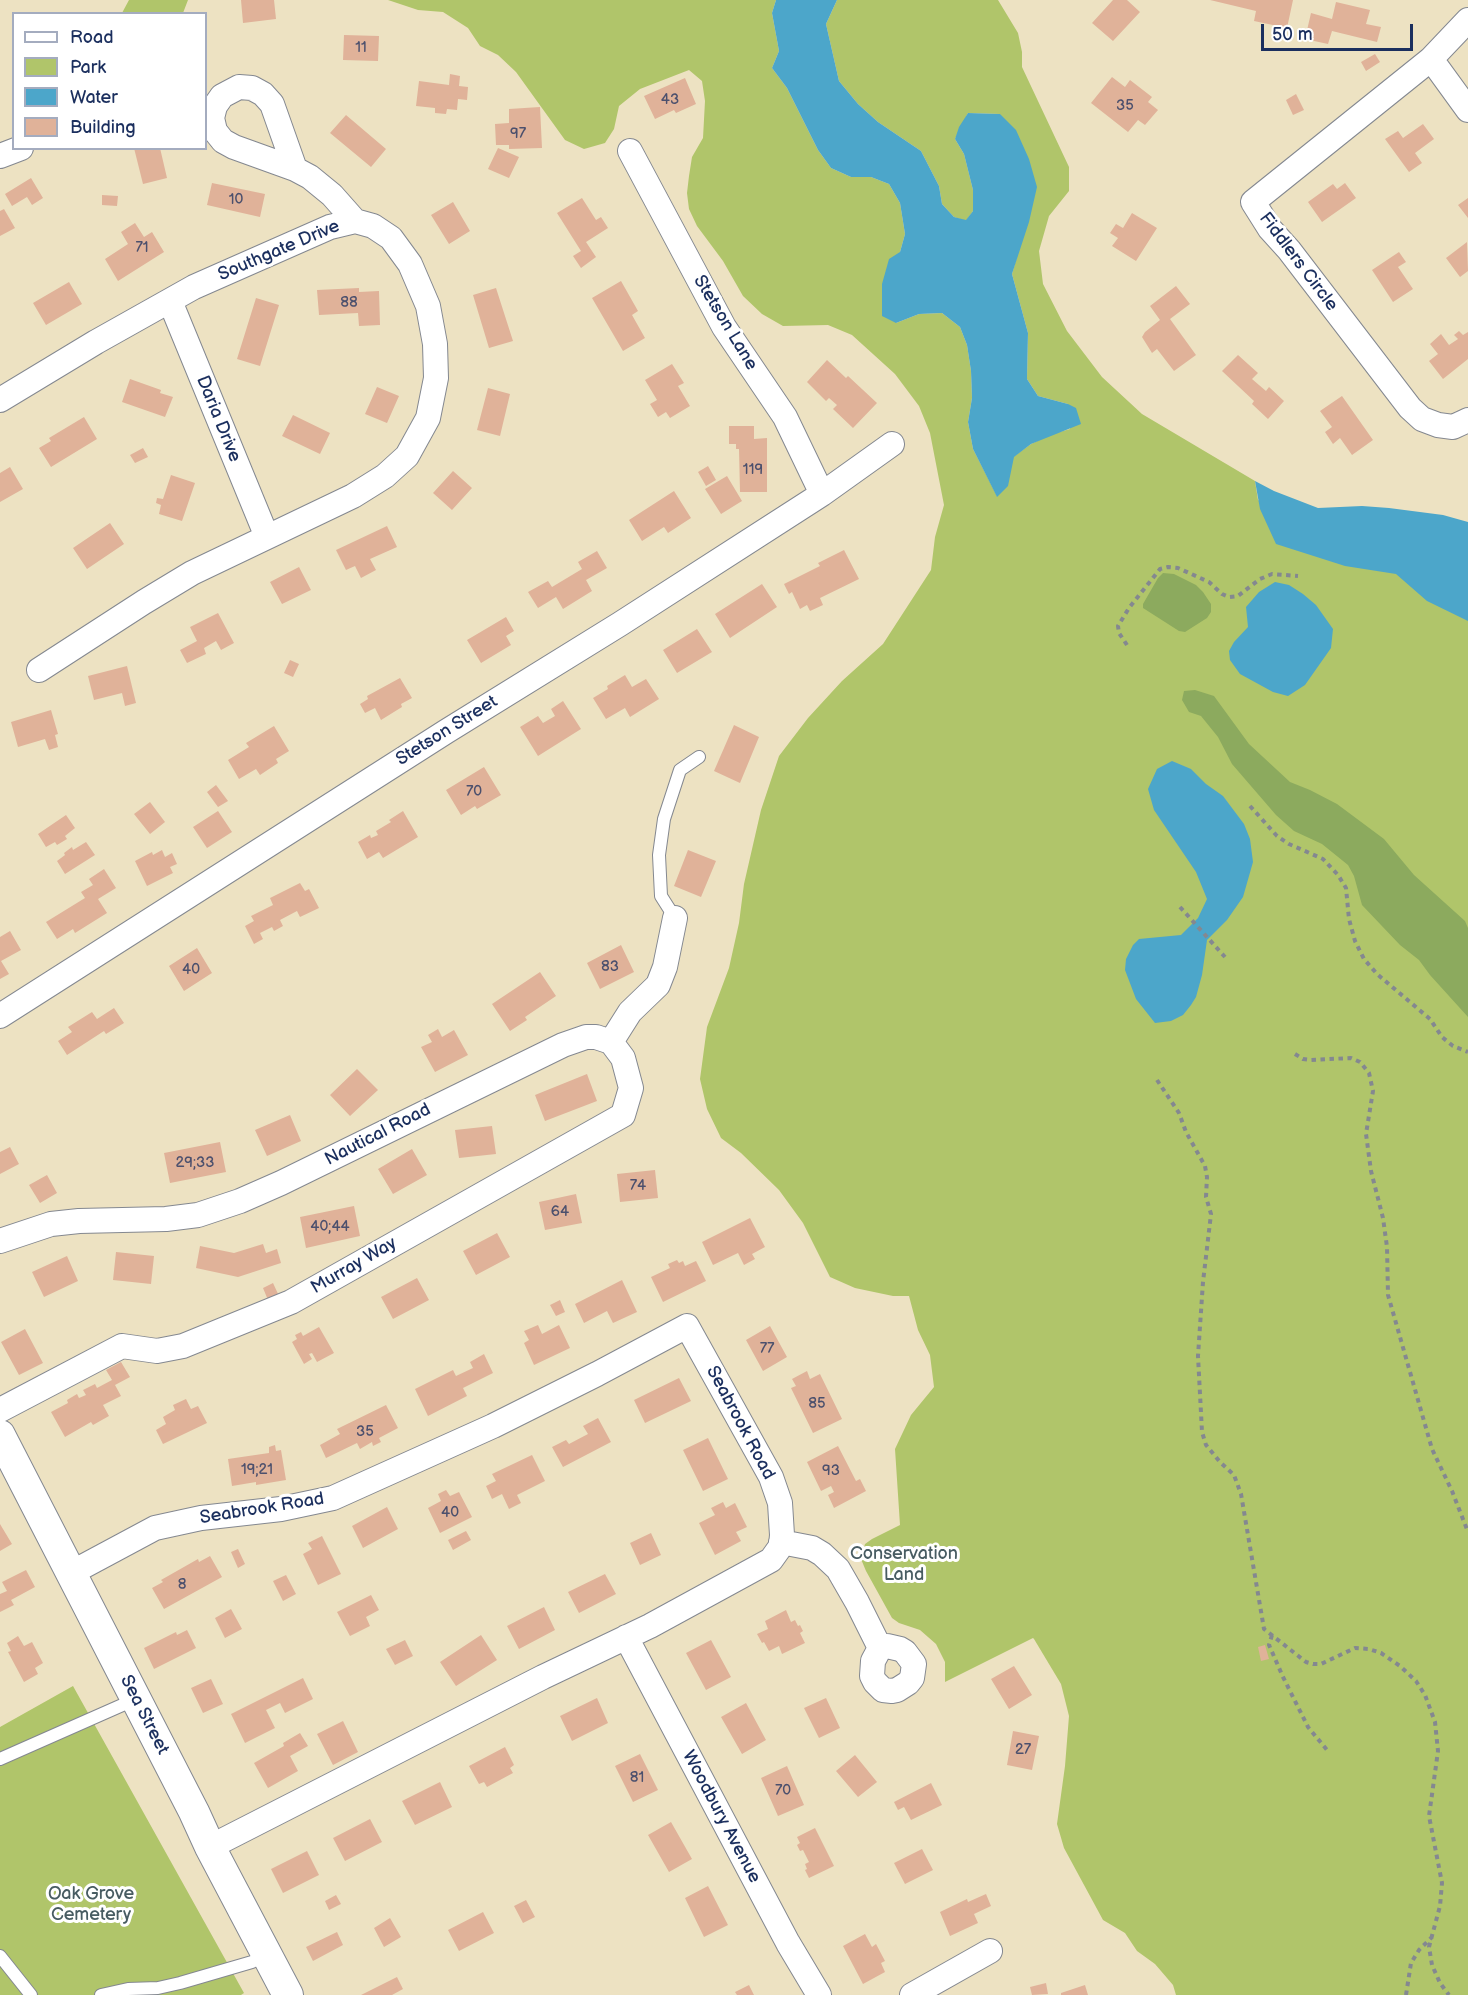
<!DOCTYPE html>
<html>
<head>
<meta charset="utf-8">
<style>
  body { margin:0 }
  #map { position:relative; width:1468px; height:1995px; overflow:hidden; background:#ede2c2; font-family:"Balsamiq Sans",sans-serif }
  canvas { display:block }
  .legend { position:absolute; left:12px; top:12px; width:195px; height:138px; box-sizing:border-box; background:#fff; border:2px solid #a4acbf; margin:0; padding:8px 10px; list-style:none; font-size:18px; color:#1b2f5e }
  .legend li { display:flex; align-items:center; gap:12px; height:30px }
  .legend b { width:30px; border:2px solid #a4acbf }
  .scale { position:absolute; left:1261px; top:24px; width:152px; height:27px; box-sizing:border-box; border:3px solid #1b2f5e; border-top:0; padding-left:8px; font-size:18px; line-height:21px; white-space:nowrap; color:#1b2f5e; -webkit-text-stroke:4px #fff; paint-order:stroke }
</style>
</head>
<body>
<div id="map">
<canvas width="1468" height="1995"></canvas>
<ul class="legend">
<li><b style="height:8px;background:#fff"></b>Road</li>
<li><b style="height:16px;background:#b0c56a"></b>Park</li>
<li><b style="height:16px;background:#4ca6ca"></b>Water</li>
<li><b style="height:16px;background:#e0b299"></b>Building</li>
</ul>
<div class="scale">50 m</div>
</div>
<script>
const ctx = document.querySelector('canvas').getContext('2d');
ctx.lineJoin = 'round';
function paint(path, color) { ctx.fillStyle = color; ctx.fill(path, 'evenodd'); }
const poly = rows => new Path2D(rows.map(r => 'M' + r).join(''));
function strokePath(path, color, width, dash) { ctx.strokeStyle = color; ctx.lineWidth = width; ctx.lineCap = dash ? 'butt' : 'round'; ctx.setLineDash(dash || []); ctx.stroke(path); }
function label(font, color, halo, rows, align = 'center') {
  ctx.font = font + ' "Balsamiq Sans",sans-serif'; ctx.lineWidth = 6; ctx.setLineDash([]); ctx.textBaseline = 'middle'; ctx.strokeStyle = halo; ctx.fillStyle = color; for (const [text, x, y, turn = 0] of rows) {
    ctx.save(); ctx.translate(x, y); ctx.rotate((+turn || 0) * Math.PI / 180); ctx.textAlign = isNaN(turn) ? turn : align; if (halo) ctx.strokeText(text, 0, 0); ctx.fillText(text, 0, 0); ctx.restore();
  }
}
paint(poly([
  [129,0,188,0,183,13,122,13],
  [388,0,776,0,772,13,779,51,772,68,787,88,818,150,831,168,851,177,871,177,889,184,900,203,905,234,900,252,896,323,919,314,942,313,960,327,967,345,971,371,972,398,968,422,973,449,997,496,1013,457,1031,444,1049,435,1070,429,1068,404,1038,396,1027,379,1028,333,1012,274,1018,253,1000,114,968,113,955,139,964,154,973,190,973,211,966,221,954,217,942,204,939,186,921,151,878,122,858,104,839,81,826,24,837,0,998,0,1018,33,1022,52,1022,67,1069,167,1069,191,1049,216,1039,251,1043,284,1067,331,1102,377,1142,414,1255,481,1258,500,1382,555,1468,615,1468,1995,1176,1995,1173,1985,1155,1964,1137,1951,1125,1933,1103,1920,1064,1848,1057,1824,1065,1766,1069,1716,1061,1684,1034,1639,1033,1638,945,1682,945,1662,936,1644,920,1630,899,1623,892,1618,866,1571,861,1559,865,1544,872,1539,900,1525,895,1449,911,1415,934,1387,930,1355,918,1330,909,1296,893,1296,855,1288,830,1277,803,1223,779,1190,741,1153,721,1138,707,1109,700,1079,707,1027,729,968,739,923,744,884,761,810,779,756,808,718,842,681,883,644,931,570,935,537,944,505,930,433,919,406,895,374,852,335,828,325,783,326,762,314,743,296,723,261,697,226,689,209,687,193,689,176,692,157,703,138,705,101,702,81,689,70,640,89,619,106,614,129,605,143,584,149,565,140,516,72,498,55,480,46,468,28,443,12,418,10],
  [73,1686,244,1993,241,1995,0,1995,0,1727]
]), '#b0c56a');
paint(poly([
  [1163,573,1174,574,1196,585,1203,592,1211,604,1211,612,1207,618,1185,632,1179,631,1143,608,1143,604,1158,578],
  [1195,690,1214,696,1249,744,1290,782,1310,790,1337,804,1384,839,1414,875,1465,921,1468,928,1468,1017,1430,975,1419,960,1400,945,1362,905,1354,876,1348,865,1322,844,1294,831,1276,815,1232,764,1218,737,1201,716,1189,712,1182,700,1184,691]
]), '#8caa5e');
paint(poly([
  [776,0,837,0,826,24,839,81,858,104,878,122,921,151,939,186,942,204,954,217,966,220,973,211,973,190,964,154,955,139,959,127,968,113,1000,114,1016,130,1029,159,1037,187,1029,222,1012,274,1028,333,1027,379,1038,396,1068,404,1076,408,1081,424,1031,444,1014,457,1008,486,997,497,973,449,968,422,972,398,971,371,967,345,960,327,942,313,919,314,896,323,882,316,882,284,889,259,900,252,905,234,900,203,889,184,871,177,851,177,831,168,818,150,787,88,772,68,779,51,772,13],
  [1255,481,1274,491,1318,508,1362,506,1389,508,1443,515,1468,522,1468,621,1427,601,1396,574,1345,566,1276,544,1260,509],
  [1275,582,1289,585,1303,594,1316,605,1333,629,1331,648,1305,685,1288,696,1273,692,1240,674,1230,660,1229,651,1234,642,1248,627,1246,607,1259,592],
  [1172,761,1191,769,1206,784,1223,796,1244,824,1250,839,1253,862,1243,897,1227,920,1207,940,1202,975,1196,997,1191,1005,1183,1015,1171,1021,1155,1023,1136,999,1125,970,1126,959,1133,945,1139,939,1181,935,1198,918,1207,899,1196,872,1154,810,1148,789,1157,769]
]), '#4ca6ca');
paint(poly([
  [241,0,274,0,276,19,243,23],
  [1113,0,1127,0,1140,12,1113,41,1092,23],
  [1210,0,1293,0,1287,28,1254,21,1256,11],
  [1336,2,1370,10,1366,24,1381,27,1377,42,1332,31,1328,44,1305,39,1311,13,1332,19],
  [344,35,379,36,378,61,343,60],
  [1375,54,1380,62,1366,71,1361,62],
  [450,74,460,76,459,86,468,87,467,100,458,99,457,110,447,109,446,114,435,113,435,108,416,106,419,81,449,85],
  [1112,77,1125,87,1130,80,1152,97,1148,102,1158,110,1145,125,1138,120,1128,132,1091,103],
  [685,78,696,104,676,113,674,110,655,119,644,96],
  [1296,94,1304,110,1293,115,1286,100],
  [540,107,542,148,509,149,509,145,496,145,495,124,509,123,509,109],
  [346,115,386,149,371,167,330,133],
  [1423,124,1434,139,1415,153,1422,163,1409,172,1385,139,1398,131,1403,138],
  [134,148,160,148,167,178,143,184],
  [498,148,519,157,509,178,488,169],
  [31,178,43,198,32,205,27,197,12,206,5,194],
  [212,183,265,194,260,217,207,205],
  [1345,183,1356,198,1322,222,1308,202,1333,184,1337,189],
  [102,195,118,196,117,206,102,205],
  [582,198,596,220,601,217,608,228,586,242,596,257,581,268,573,256,581,251,557,213],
  [1468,198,1468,218,1458,205],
  [453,202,470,231,449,244,431,215],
  [4,209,15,228,0,236,0,211],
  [1132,213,1157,228,1136,261,1112,246,1118,238,1110,233,1116,224,1123,228],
  [135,223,144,237,152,232,164,252,118,281,105,259,128,244,121,232],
  [1467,242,1468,271,1460,277,1446,258],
  [1399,252,1406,262,1398,267,1413,289,1393,302,1372,270],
  [621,281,638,311,632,315,645,338,623,351,592,298],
  [69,282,82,304,46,325,33,303],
  [1176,286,1190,304,1170,319,1196,355,1174,371,1157,349,1152,353,1142,337,1145,332,1160,320,1150,306],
  [359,288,359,292,379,291,380,325,359,326,358,313,319,315,317,290],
  [496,288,513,341,489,348,473,295],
  [256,298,279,305,260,366,237,359],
  [1459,331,1463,335,1468,332,1468,359,1443,379,1429,361,1438,354,1430,344,1441,334,1449,345,1458,339,1454,335],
  [1238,355,1258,373,1252,379,1266,391,1269,387,1284,401,1268,419,1252,404,1254,401,1222,371],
  [827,360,846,378,848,376,877,403,853,428,833,409,837,405,829,398,826,401,807,382],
  [672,364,684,383,678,386,690,406,670,418,666,412,658,417,650,404,657,400,645,380],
  [130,379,161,390,160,393,173,397,165,417,122,402],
  [377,387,399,396,387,423,365,414],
  [488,388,510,394,500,436,477,430],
  [1342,396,1373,440,1352,455,1340,438,1333,444,1325,432,1332,427,1320,411],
  [293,415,330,433,320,454,282,436],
  [84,417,97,439,51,467,39,448,51,441,49,438],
  [729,426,754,426,754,439,767,438,767,492,740,492,739,449,736,449,736,444,729,444],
  [143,448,148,457,135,463,130,455],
  [708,466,716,480,706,486,698,472],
  [10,467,23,489,0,502,0,473],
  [453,471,472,488,452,510,433,493],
  [171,475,195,483,182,521,159,514,161,505,156,503,157,498,163,499],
  [727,476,742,501,721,514,705,489],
  [674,491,691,518,668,533,664,527,642,541,629,520],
  [110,523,124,544,87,569,73,548],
  [387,526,397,547,370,559,376,570,361,578,355,566,346,570,336,550],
  [844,550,859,579,820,598,823,605,810,611,807,605,800,609,792,592,789,594,784,584,820,566,818,563],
  [597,551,607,568,586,580,592,591,563,609,556,597,538,608,528,592,548,581,552,587,582,569,578,562],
  [299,567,311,590,282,604,270,582],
  [762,584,777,607,730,638,715,614],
  [218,613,234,643,221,650,216,641,204,648,206,654,187,663,180,650,197,641,190,627],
  [506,617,514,631,506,636,511,645,481,663,467,640],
  [697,629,712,652,677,673,663,650],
  [290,660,299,664,293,677,284,673],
  [127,666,136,703,125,706,122,693,94,700,88,676],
  [625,675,632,687,646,679,659,699,630,717,625,708,606,719,593,698,608,689,607,686],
  [400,678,412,698,401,704,402,707,381,720,375,708,365,713,360,704,368,699,367,696],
  [563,701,581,729,538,756,520,727,538,716,543,723,555,716,551,709],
  [51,710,58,734,55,735,58,747,49,750,45,739,18,747,11,722],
  [734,725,759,737,740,783,714,771],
  [274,726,289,751,276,759,278,763,260,775,256,769,239,779,228,760,249,747,246,743],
  [484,767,501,795,477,809,475,806,461,815,446,790],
  [216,785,228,801,218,807,207,792],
  [150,802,165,822,150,834,134,814],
  [218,811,232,832,207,848,193,827],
  [403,811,418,837,383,858,379,852,367,859,358,842,370,835,371,838,378,835,376,831,391,822,389,820],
  [66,815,75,828,65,836,67,839,57,845,55,842,46,847,38,834],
  [86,842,95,855,65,874,57,861,65,855,64,853,72,847,73,850],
  [162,850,165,857,172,853,177,864,170,867,173,873,147,886,135,861,152,852,153,855],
  [688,850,716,861,701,897,674,886],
  [104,869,116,888,98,899,107,913,75,933,73,929,57,939,46,922,85,898,81,892,93,885,89,879],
  [300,883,305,891,309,889,319,908,300,917,297,911,280,920,283,926,274,931,272,927,260,933,263,939,254,944,245,926,254,921,251,916,273,905,270,898],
  [10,931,21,950,1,961,9,974,0,979,0,937],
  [621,945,634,972,600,989,587,963],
  [197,948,212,973,184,991,169,966],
  [540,972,556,996,525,1017,527,1020,510,1031,492,1004],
  [114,1008,124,1023,106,1034,104,1031,67,1055,58,1041,72,1032,68,1027,92,1012,97,1019],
  [438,1029,442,1037,454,1030,468,1055,435,1072,421,1047,432,1042,428,1035],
  [357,1069,378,1090,350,1116,330,1095],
  [587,1074,597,1101,545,1121,535,1095],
  [290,1115,301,1141,267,1156,255,1130],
  [492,1126,496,1154,459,1158,455,1130],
  [220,1142,226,1172,170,1183,164,1153],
  [10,1147,19,1164,0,1174,0,1152],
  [412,1149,427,1175,393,1194,378,1169],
  [655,1170,658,1198,620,1202,617,1174],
  [47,1175,57,1193,40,1203,29,1185],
  [576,1194,582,1223,545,1230,539,1202],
  [354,1206,360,1236,306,1248,300,1217],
  [750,1218,765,1247,752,1254,755,1259,744,1265,738,1253,713,1265,702,1242],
  [497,1233,510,1257,476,1275,463,1251],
  [263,1244,266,1253,277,1249,281,1263,238,1277,196,1268,200,1246,234,1253],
  [116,1252,154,1256,151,1284,113,1280],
  [67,1256,78,1281,44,1297,32,1272],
  [677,1260,679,1263,683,1261,685,1266,696,1261,706,1281,663,1302,651,1277,670,1268,668,1264],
  [417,1278,429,1300,393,1319,381,1297],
  [622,1280,637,1312,613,1323,607,1311,584,1323,575,1304],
  [273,1283,279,1296,268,1300,263,1288],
  [560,1300,565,1312,556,1316,550,1305],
  [538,1325,542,1334,559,1325,570,1348,534,1365,524,1343,529,1340,524,1331],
  [770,1326,787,1357,763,1371,746,1340],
  [319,1327,334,1353,317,1362,312,1353,309,1354,312,1359,304,1364,292,1342,297,1339,295,1335,301,1332,303,1336],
  [25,1329,43,1363,19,1375,1,1342],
  [484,1354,493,1373,463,1388,467,1396,428,1416,415,1389,453,1370,456,1376,473,1368,470,1362],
  [121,1362,130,1377,115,1385,121,1396,103,1405,109,1416,93,1425,91,1422,65,1437,51,1412,68,1403,67,1400,77,1394,79,1398,86,1395,83,1390,95,1384,97,1388,112,1380,106,1370],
  [807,1371,810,1379,820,1374,842,1419,813,1433,791,1388,796,1386,792,1379],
  [679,1378,691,1401,645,1423,634,1400],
  [186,1399,191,1409,198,1406,207,1423,163,1444,156,1430,166,1424,163,1417,175,1410,173,1405],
  [386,1405,398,1428,379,1438,381,1442,373,1446,372,1442,360,1449,357,1443,326,1458,320,1445,340,1434,337,1429],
  [598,1418,611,1442,563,1467,552,1447,566,1440,569,1444,588,1434,583,1426],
  [708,1438,728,1479,703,1491,683,1450],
  [275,1445,276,1451,281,1450,286,1480,256,1485,256,1482,232,1486,228,1459,269,1453,269,1447],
  [838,1446,856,1481,860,1479,866,1491,834,1508,828,1495,834,1492,831,1486,821,1491,807,1462],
  [532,1455,545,1481,517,1495,521,1503,509,1509,502,1494,492,1499,486,1486,496,1481,492,1474],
  [446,1490,450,1496,459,1492,472,1517,440,1533,428,1508,441,1501,438,1494],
  [723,1502,726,1508,735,1503,747,1527,736,1532,741,1541,715,1555,699,1523,715,1515,711,1508],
  [387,1507,398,1529,363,1548,352,1526],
  [0,1524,12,1544,0,1551],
  [466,1531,471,1540,453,1550,448,1540],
  [651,1533,661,1555,640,1565,630,1543],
  [322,1536,341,1574,318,1585,303,1554,312,1549,308,1543],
  [238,1549,245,1564,238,1568,231,1552],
  [210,1556,222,1577,164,1609,152,1588,163,1582,161,1580,198,1559,199,1562],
  [26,1570,35,1587,11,1600,14,1605,0,1612,0,1594,7,1591,2,1582],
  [605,1574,616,1594,579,1613,568,1592],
  [286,1575,296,1594,283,1601,273,1581],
  [371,1595,379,1610,366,1617,370,1626,350,1636,337,1612],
  [544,1607,555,1630,519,1649,507,1626],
  [231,1609,242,1629,225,1638,215,1618],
  [786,1610,791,1622,795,1620,798,1626,800,1625,803,1631,800,1633,805,1643,782,1654,779,1646,769,1651,764,1642,762,1643,757,1634,768,1629,765,1621],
  [187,1630,196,1648,154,1669,144,1648,176,1632,177,1635],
  [481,1635,497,1660,456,1686,440,1662],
  [18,1636,24,1646,32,1642,43,1663,35,1668,38,1674,24,1682,8,1652,11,1651,7,1643],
  [405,1640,413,1656,395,1665,386,1649],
  [711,1640,731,1677,706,1690,686,1653],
  [1265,1645,1269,1659,1261,1661,1258,1647],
  [1014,1666,1032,1695,1009,1709,991,1679],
  [303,1678,313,1699,285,1713,280,1703,266,1710,275,1728,245,1743,231,1714],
  [211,1679,223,1704,203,1713,191,1688],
  [597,1698,608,1723,572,1741,560,1716],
  [826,1698,840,1728,819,1738,804,1708],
  [746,1703,766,1740,742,1754,721,1717],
  [343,1721,358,1752,333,1765,317,1734],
  [1013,1731,1039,1736,1032,1770,1007,1765],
  [300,1733,308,1746,290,1756,298,1771,268,1788,254,1763,284,1746,283,1743],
  [505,1747,514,1765,510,1768,513,1773,487,1787,484,1782,479,1784,469,1766],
  [640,1754,658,1790,633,1802,615,1766],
  [855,1755,877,1782,858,1797,836,1771],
  [787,1766,804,1805,778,1816,761,1778],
  [440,1782,452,1807,415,1825,402,1801],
  [931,1783,942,1805,911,1820,904,1807,898,1810,894,1802],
  [370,1819,382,1842,345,1861,333,1838],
  [671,1822,692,1859,669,1872,648,1835],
  [815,1828,834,1866,809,1878,805,1870,807,1869,805,1864,809,1862,803,1850,800,1851,797,1845,800,1843,797,1837],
  [922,1849,933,1870,905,1884,894,1863],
  [307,1851,319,1875,283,1893,271,1869],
  [708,1886,728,1925,704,1937,685,1898],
  [986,1894,991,1906,974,1914,978,1923,950,1936,940,1912,967,1899,968,1902],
  [336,1895,341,1904,329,1910,325,1901],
  [526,1900,535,1917,523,1923,514,1906],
  [483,1912,494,1933,459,1951,448,1930],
  [390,1918,401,1937,384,1947,374,1928],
  [337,1932,343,1945,313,1961,306,1947],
  [865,1934,872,1947,876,1944,885,1961,881,1963,885,1972,863,1984,843,1946],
  [397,1977,403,1989,392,1995,361,1995],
  [1046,1983,1048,1994,1032,1995,1030,1987],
  [749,1985,754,1995,737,1995,735,1992],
  [1085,1985,1088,1995,1061,1995,1061,1993]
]), '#e0b299');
const service = poly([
  [675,918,661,896,659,855,664,819,680,770,699,757],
  [0,1759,136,1699],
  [0,1956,31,1995],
  [101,1995,128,1989,158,1988,180,1983,252,1962,267,1954]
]);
const minor = poly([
  [1468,20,1431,59,1253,202,1270,229,1289,250,1410,408,1422,419,1438,425,1453,427,1468,420],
  [1431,59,1468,110],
  [630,151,724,327,785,417,822,494],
  [0,156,21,148],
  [295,169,272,104,263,94,252,88,239,87,222,96,215,106,212,118,215,131,223,141,234,147,295,169,310,177,332,195,355,221],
  [170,301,267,537],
  [0,400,96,342,194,287,330,227,355,221,373,226,391,238,410,264,428,306,435,344,436,378,428,418,407,456,385,476,353,496,192,573,144,602,39,670],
  [0,1016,447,731,620,624,822,494,892,444],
  [611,1042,630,1012,658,985,665,967,675,918],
  [0,1241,51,1224,79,1221,166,1219,198,1215,240,1201,281,1183,563,1045,586,1037,596,1037,611,1042],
  [0,1410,122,1346,157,1351,183,1346,291,1302,623,1115,631,1088,623,1058,611,1042],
  [781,1542,812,1548,822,1554,838,1569,857,1602,880,1648,873,1661,872,1676,875,1682,883,1690,892,1691,897,1690,908,1683,912,1678,914,1664,905,1652,900,1649,887,1646,880,1648],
  [71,1573,155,1528,201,1518,281,1509,333,1498,493,1426,597,1374,687,1326,771,1477,780,1503,782,1535,781,1546,771,1560,650,1626,543,1677,210,1847],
  [626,1637,788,1943,819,1995],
  [912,1995,990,1951]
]);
const tertiary = poly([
  [0,1435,194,1812,210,1847,288,1995]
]);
strokePath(service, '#848890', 14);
strokePath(minor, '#848890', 26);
strokePath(tertiary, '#848890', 32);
strokePath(poly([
  [1127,645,1119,633,1118,626,1129,608,1160,569,1168,567,1178,568,1209,582,1222,594,1229,597,1238,596,1260,579,1272,574,1298,576],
  [1250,806,1277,836,1289,844,1323,859,1338,875,1346,888,1349,919,1355,941,1364,959,1377,974,1430,1019,1442,1037,1453,1046,1468,1052],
  [1180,907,1225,957],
  [1295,1054,1303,1059,1311,1060,1351,1058,1360,1062,1369,1073,1373,1091,1366,1134,1371,1171,1383,1218,1387,1247,1388,1295,1432,1449,1452,1491,1468,1532],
  [1157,1080,1179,1113,1186,1132,1205,1166,1207,1177,1206,1197,1211,1214,1203,1282,1198,1356,1202,1432,1206,1445,1220,1462,1234,1475,1241,1494,1264,1629,1306,1662,1313,1664,1321,1664,1355,1648,1369,1649,1381,1653,1400,1666,1416,1681,1425,1695,1435,1722,1438,1751,1429,1816,1442,1883,1440,1906,1429,1947,1432,1965,1440,1983,1449,1995],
  [1272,1635,1269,1645,1283,1677,1308,1727,1327,1750],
  [1406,1995,1411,1963,1419,1950,1432,1937]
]), '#848890', 4, [4.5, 4.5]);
strokePath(service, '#fff', 12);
strokePath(minor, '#fff', 24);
strokePath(tertiary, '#fff', 30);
label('15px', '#4c506d', null, [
  ["11",361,48],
  ["43",670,100],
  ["35",1125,106],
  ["97",518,134],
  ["10",236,200],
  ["71",142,248],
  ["88",349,303],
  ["119",753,470],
  ["70",474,792],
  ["83",610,967],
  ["40",191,970],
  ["29;33",195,1163],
  ["74",638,1186],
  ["64",560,1212],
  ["40;44",330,1227],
  ["77",767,1349],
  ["85",817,1404],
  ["35",365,1432],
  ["19;21",257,1470],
  ["93",831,1471],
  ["40",450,1513],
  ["8",182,1585],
  ["27",1023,1750],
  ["81",637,1778],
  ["70",783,1791]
]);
label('18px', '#1b2f5e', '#fff', [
  ["Southgate Drive",279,251,-23],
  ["Fiddlers Circle",1298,262,53],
  ["Stetson Lane",725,323,59],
  ["Daria Drive",218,419,68],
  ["Stetson Street",447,731,-32],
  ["Nautical Road",378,1135,-27],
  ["Murray Way",354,1266,-30],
  ["Seabrook Road",740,1423,62],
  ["Seabrook Road",262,1509,-9],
  ["Sea Street",144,1715,63],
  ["Woodbury Avenue",721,1817,62]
]);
label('18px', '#485c62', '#fff', [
  ["Conservation",904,1554],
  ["Land",904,1575],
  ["Oak Grove",91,1894],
  ["Cemetery",91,1915]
]);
</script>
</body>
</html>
